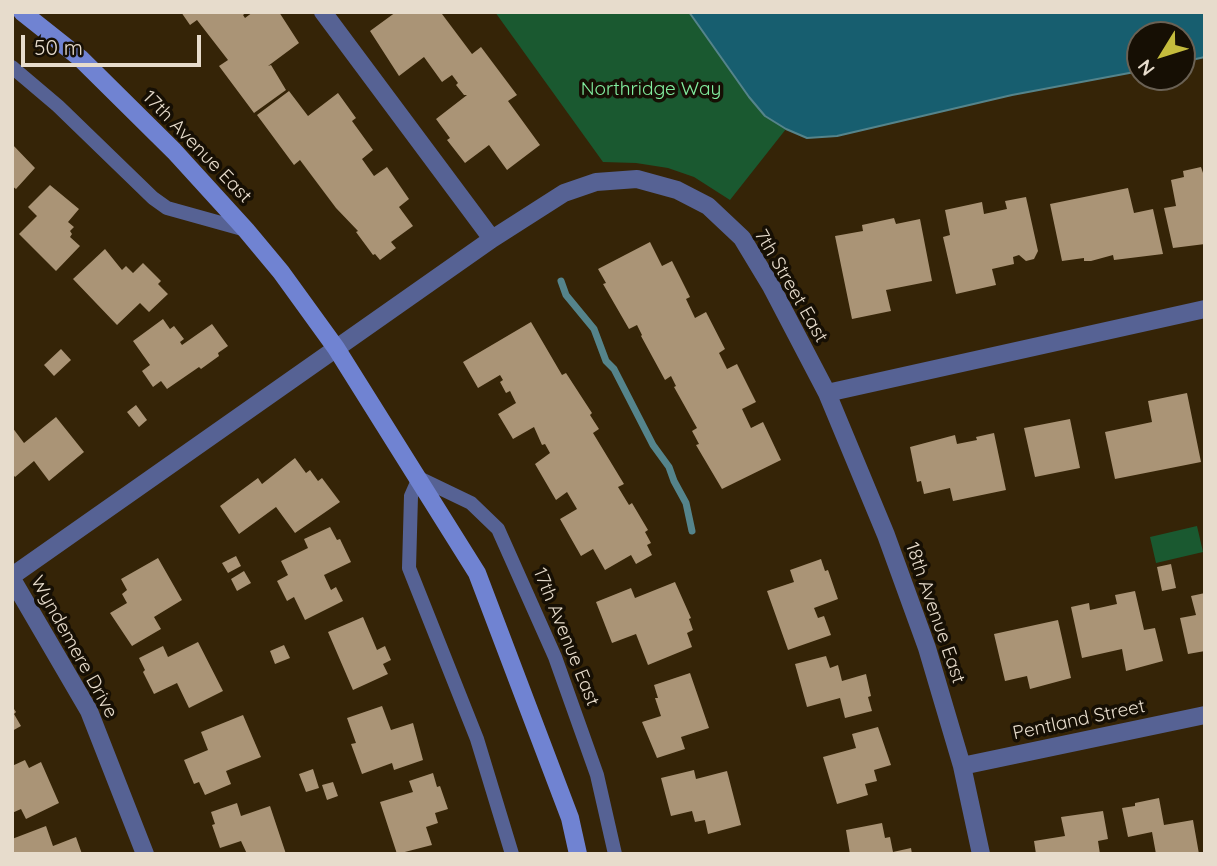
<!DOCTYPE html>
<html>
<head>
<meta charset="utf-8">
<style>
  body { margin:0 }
  #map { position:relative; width:1217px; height:866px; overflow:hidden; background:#352407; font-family:Quicksand,sans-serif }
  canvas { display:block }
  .frame { position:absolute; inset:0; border:14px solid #e7dccc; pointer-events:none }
  .north { position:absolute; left:1126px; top:21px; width:70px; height:70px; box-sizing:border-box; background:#160f04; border:2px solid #6a6154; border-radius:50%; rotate:232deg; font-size:19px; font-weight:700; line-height:28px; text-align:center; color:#e7dccc }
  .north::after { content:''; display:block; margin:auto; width:24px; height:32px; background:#c5bc3d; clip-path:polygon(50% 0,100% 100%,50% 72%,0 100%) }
  .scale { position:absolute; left:21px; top:35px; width:180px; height:32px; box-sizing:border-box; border:4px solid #e7dccc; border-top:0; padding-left:9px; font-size:21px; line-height:24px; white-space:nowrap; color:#e7dccc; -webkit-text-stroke:5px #160f04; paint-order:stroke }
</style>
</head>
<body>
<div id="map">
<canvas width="1217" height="866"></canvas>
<div class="frame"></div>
<div class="north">N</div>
<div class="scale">50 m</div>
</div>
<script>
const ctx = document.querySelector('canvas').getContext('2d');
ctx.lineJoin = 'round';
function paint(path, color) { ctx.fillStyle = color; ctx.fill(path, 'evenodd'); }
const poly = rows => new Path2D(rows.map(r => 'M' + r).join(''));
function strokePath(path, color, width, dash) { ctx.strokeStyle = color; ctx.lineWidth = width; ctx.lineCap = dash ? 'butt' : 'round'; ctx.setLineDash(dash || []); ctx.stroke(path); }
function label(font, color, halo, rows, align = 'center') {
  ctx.font = font + ' Quicksand,sans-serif'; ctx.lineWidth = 7; ctx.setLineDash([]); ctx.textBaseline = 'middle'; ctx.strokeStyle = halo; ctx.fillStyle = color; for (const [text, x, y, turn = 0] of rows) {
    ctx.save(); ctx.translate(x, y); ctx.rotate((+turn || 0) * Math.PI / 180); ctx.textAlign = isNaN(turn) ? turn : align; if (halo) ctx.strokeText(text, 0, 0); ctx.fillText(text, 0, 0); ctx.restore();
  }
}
paint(poly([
  [495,12,689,12,749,97,765,116,786,129,730,200,694,177,668,168,636,163,603,162],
  [1197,526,1203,552,1156,563,1150,537]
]), '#1a5930');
const water = poly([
  [689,12,1205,12,1205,57,1182,62,1182,35,1140,35,1140,71,1012,95,837,136,807,138,786,129,765,116,749,97,689,12]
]);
paint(water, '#175e6f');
strokePath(water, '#55848b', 2);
strokePath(poly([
  [561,281,566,295,594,329,606,361,614,369,653,445,669,467,674,481,686,503,692,531]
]), '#55848b', 7);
paint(poly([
  [181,12,247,12,243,15,245,18,253,12,279,12,299,43,268,66,271,65,286,90,254,113,219,66,228,60,197,20,190,25],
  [396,12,444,12,442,14,472,54,481,47,517,95,508,101,540,145,507,170,489,145,465,163,447,140,450,138,436,119,467,95,464,95,456,85,458,83,452,75,442,82,424,57,399,76,370,31],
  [289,91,308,116,338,93,356,118,352,121,373,150,362,159,374,176,387,167,409,199,399,207,413,226,391,242,396,248,380,260,375,254,373,255,356,232,358,231,336,208,300,160,294,165,257,115],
  [12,144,35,168,16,189,12,186],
  [1201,167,1203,173,1205,173,1205,244,1173,248,1164,208,1176,206,1171,180,1184,177,1183,171],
  [50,185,79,209,68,222,74,227,70,231,72,234,70,237,80,246,56,271,19,234,37,216,28,207],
  [1128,188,1134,213,1153,209,1163,254,1114,260,1113,255,1091,261,1084,261,1084,258,1062,261,1050,204],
  [1026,197,1038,251,1034,259,1026,261,1019,255,1013,257,1014,264,992,269,996,285,956,294,943,237,950,235,945,210,982,202,984,214,1007,209,1005,201],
  [894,218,896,224,920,219,932,281,886,290,891,311,852,319,835,236,863,231,862,225],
  [650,242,662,266,672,261,690,297,686,299,695,318,706,312,725,349,719,353,727,369,737,364,756,402,742,409,751,428,763,422,781,460,722,489,696,445,699,444,692,431,697,428,674,387,676,386,671,376,665,380,641,336,642,335,637,325,629,329,603,284,606,283,598,269],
  [105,249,122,270,126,266,133,273,143,263,161,281,158,284,168,294,149,312,140,303,117,325,73,279],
  [163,319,170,329,174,326,184,339,180,342,182,345,212,324,228,346,218,353,219,356,201,369,199,367,167,389,161,381,153,387,142,371,150,365,133,341],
  [531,322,562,375,566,373,592,413,590,415,599,429,593,433,624,484,618,487,629,505,632,503,648,530,645,532,651,543,647,545,652,555,636,564,631,555,605,570,593,549,581,556,560,519,577,509,567,492,556,500,535,464,550,453,545,444,542,445,534,427,513,439,498,414,516,403,510,391,506,393,500,382,503,380,500,375,478,388,463,362],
  [61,349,71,360,54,376,44,365],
  [1187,393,1201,462,1115,479,1105,432,1152,422,1148,401],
  [136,405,147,420,139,427,127,412],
  [56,417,84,452,49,481,34,461,15,477,12,473,12,427,24,443],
  [1070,419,1080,468,1035,477,1024,428],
  [994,433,1006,490,953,501,950,488,924,494,921,481,917,482,910,447,955,435,957,444,977,440,976,437],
  [295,458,306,473,310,470,318,481,322,478,340,502,295,533,276,507,239,534,220,506,258,478,262,484],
  [330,527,337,540,340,539,351,562,324,575,331,590,336,587,343,601,305,620,294,597,287,601,277,581,288,575,281,561,308,548,304,539],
  [236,556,241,566,228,573,222,563],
  [158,558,182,600,154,617,161,629,132,646,110,613,127,603,122,594,127,590,121,579],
  [821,559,825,571,828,570,838,599,814,608,818,618,824,616,831,635,788,650,767,591,794,582,790,570],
  [1171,564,1176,588,1162,591,1157,567],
  [244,571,251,583,237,591,231,579],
  [675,582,691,618,689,619,693,630,687,633,692,647,648,665,636,634,612,643,596,602,631,588,635,598],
  [1135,591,1144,630,1155,628,1163,661,1126,671,1122,649,1082,658,1071,607,1089,603,1090,610,1117,604,1115,595],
  [1205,593,1205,651,1188,654,1180,618,1196,615,1191,596],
  [363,617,377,650,385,646,391,660,383,664,388,674,353,690,328,632],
  [1058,620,1071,678,1030,689,1027,676,1005,681,994,634],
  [198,642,223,691,189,708,177,683,154,694,143,672,145,670,139,658,163,646,168,657],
  [284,645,290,658,275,664,270,651],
  [826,656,830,668,838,665,842,681,866,674,871,696,868,697,872,711,845,718,840,698,807,707,795,664],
  [690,673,709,728,681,737,685,749,657,758,642,722,661,716,655,698,658,698,654,685],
  [12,706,16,712,14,714,21,726,12,731],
  [382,706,391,730,413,723,423,760,394,770,392,763,362,774,351,744,356,743,347,718],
  [243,715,261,757,226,771,231,784,205,795,199,782,194,784,184,760,208,750,201,732],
  [878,727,891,765,874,770,877,781,865,784,868,795,837,804,823,757,856,748,852,734],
  [25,760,29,768,41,762,59,803,26,819,21,809,12,813,12,766],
  [313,769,319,788,306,792,299,774],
  [694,770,696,779,727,771,741,825,708,834,705,820,695,822,692,811,671,816,661,778],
  [433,773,437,787,440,786,448,809,435,813,438,823,426,827,432,845,397,854,380,802,413,792,409,781],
  [333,782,338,796,327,800,322,785],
  [1159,798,1164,825,1193,820,1199,854,1156,854,1152,832,1128,837,1122,808,1135,806,1135,803],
  [237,803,241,816,270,806,286,854,247,854,241,841,220,848,212,825,215,824,211,812],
  [1103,811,1108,839,1098,841,1100,854,1036,854,1034,841,1065,836,1061,817],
  [882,823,885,838,890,837,893,852,911,848,912,854,850,854,846,830],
  [46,826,53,846,76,837,82,854,13,854,12,839]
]), '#aa9476');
strokePath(poly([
  [12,67,58,106,153,198,167,208,246,230],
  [512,854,477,739,409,568,411,496,419,478,471,503,498,529,555,657,597,775,615,854]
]), '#566294', 14);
strokePath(poly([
  [323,12,492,239],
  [827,393,886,535,927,648,962,766,981,854],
  [12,576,492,239,564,193,596,182,637,179,677,190,708,206,742,238,771,286,827,393,1205,309],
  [12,579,89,711,145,854],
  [962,766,1205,715]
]), '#566294', 18);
strokePath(poly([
  [22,12,80,58,174,151,246,230,281,272,336,348,477,573,570,818,578,854]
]), '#7083d2', 18);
label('19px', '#83f0a1', '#160f04', [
  ["Northridge Way",651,89]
]);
label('19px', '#e7dccc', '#160f04', [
  ["17th Avenue East",197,147,46],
  ["7th Street East",791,286,60],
  ["18th Avenue East",935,613,71],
  ["17th Avenue East",566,637,68],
  ["Wyndemere Drive",74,647,61],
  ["Pentland Street",1079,720,-12]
]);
</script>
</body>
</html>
